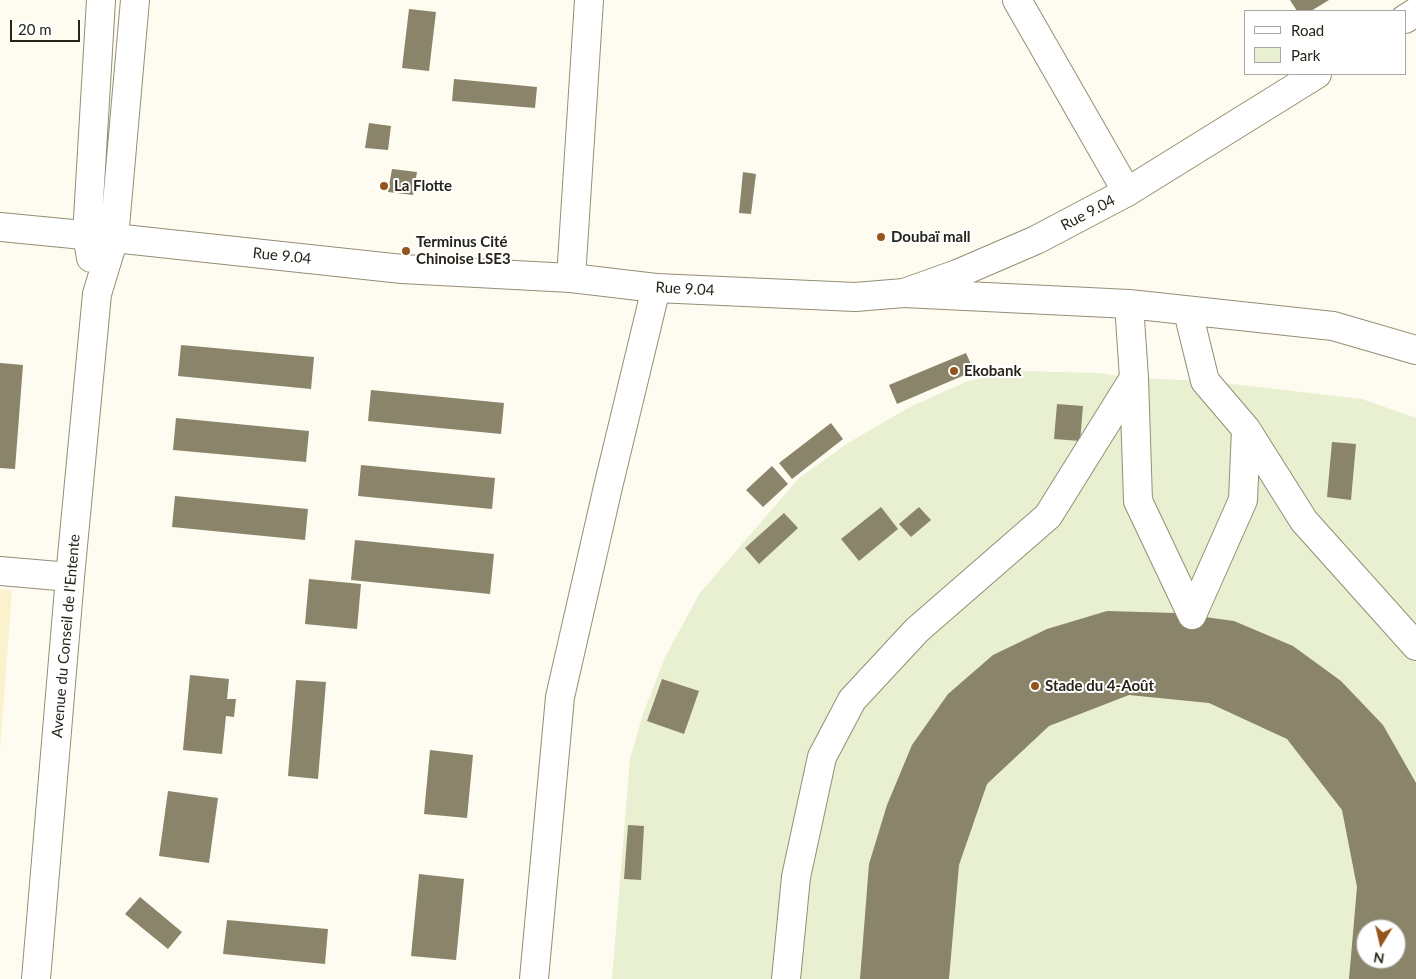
<!DOCTYPE html>
<html>
<head>
<meta charset="utf-8">
<style>
  body { margin:0 }
  #map { position:relative; width:1416px; height:979px; overflow:hidden; background:#fefbf0; font-family:Lato,sans-serif }
  canvas { display:block }
  .legend { position:absolute; left:1244px; top:10px; width:162px; height:65px; box-sizing:border-box; background:#fff; border:1px solid #a8a7a3; margin:0; padding:6px 9px; list-style:none; font-size:15px; color:#262319 }
  .legend li { display:flex; align-items:center; gap:10px; height:25px }
  .legend b { width:25px; border:1px solid #a8a7a3 }
  .north { position:absolute; left:1356px; top:919px; width:50px; height:50px; box-sizing:border-box; background:#fff; border:1px solid #a8a7a3; border-radius:50%; rotate:189deg; font-size:14px; font-weight:700; line-height:20px; text-align:center; color:#262319 }
  .north::after { content:''; display:block; margin:auto; width:18px; height:22px; background:#94551c; clip-path:polygon(50% 0,100% 100%,50% 72%,0 100%) }
  .scale { position:absolute; left:10px; top:20px; width:70px; height:22px; box-sizing:border-box; border:2px solid #262319; border-top:0; padding-left:6px; font-size:15px; line-height:18px; white-space:nowrap; color:#262319; -webkit-text-stroke:4px #fff; paint-order:stroke }
</style>
</head>
<body>
<div id="map">
<canvas width="1416" height="979"></canvas>
<ul class="legend">
<li><b style="height:6px;background:#fff"></b>Road</li>
<li><b style="height:14px;background:#e8f0d1"></b>Park</li>
</ul>
<div class="north">N</div>
<div class="scale">20 m</div>
</div>
<script>
const ctx = document.querySelector('canvas').getContext('2d');
ctx.lineJoin = 'round';
function paint(path, color) { ctx.fillStyle = color; ctx.fill(path, 'evenodd'); }
const poly = rows => new Path2D(rows.map(r => 'M' + r).join(''));
function strokePath(path, color, width, dash) { ctx.strokeStyle = color; ctx.lineWidth = width; ctx.lineCap = dash ? 'butt' : 'round'; ctx.setLineDash(dash || []); ctx.stroke(path); }
function label(font, color, halo, rows, align = 'center') {
  ctx.font = font + ' Lato,sans-serif'; ctx.lineWidth = 4; ctx.setLineDash([]); ctx.textBaseline = 'middle'; ctx.strokeStyle = halo; ctx.fillStyle = color; for (const [text, x, y, turn = 0] of rows) {
    ctx.save(); ctx.translate(x, y); ctx.rotate((+turn || 0) * Math.PI / 180); ctx.textAlign = isNaN(turn) ? turn : align; if (halo) ctx.strokeText(text, 0, 0); ctx.fillText(text, 0, 0); ctx.restore();
  }
}
paint(poly([
  [0,589,12,590,0,751]
]), '#faf1cd');
paint(poly([
  [1017,371,1098,373,1134,378,1205,381,1362,399,1416,418,1416,979,612,979,630,759,643,714,665,657,700,593,799,478,848,443,910,407,968,381],
  [1366,929,1396,929,1396,959,1366,959]
]), '#e8f0d1');
paint(poly([
  [1290,0,1329,0,1311,11,1297,11],
  [409,9,436,12,429,71,402,68],
  [454,79,537,87,535,108,452,101],
  [369,123,391,126,388,150,365,148],
  [392,169,417,172,413,195,388,192],
  [743,172,756,174,751,214,739,213],
  [181,345,314,357,311,389,178,376],
  [966,353,974,371,897,404,889,385],
  [0,363,23,365,15,469,0,468],
  [371,390,504,403,501,434,368,421],
  [1057,404,1083,406,1080,441,1054,439],
  [176,418,309,431,306,462,173,450],
  [831,423,843,439,792,479,779,463],
  [1332,442,1356,444,1351,500,1327,497],
  [361,465,495,478,492,509,358,496],
  [772,466,788,484,763,507,746,490],
  [175,496,308,509,305,540,172,527],
  [881,507,898,529,859,561,841,539],
  [919,507,931,520,911,537,899,524],
  [784,513,798,528,759,564,745,548],
  [355,540,494,554,490,594,351,580],
  [309,579,361,584,357,629,305,624],
  [1107,611,1176,613,1234,621,1293,646,1341,681,1383,725,1416,783,1416,979,1349,979,1357,887,1342,810,1287,739,1209,703,1129,695,1049,726,987,784,959,865,949,979,860,979,869,864,887,805,912,745,948,694,993,655,1047,629],
  [1366,929,1396,929,1396,959,1366,959],
  [190,675,229,679,227,699,236,699,234,717,226,716,222,754,183,750],
  [662,679,699,691,684,734,647,721],
  [296,680,326,682,318,779,288,776],
  [430,750,473,755,467,818,424,814],
  [168,791,218,798,209,863,159,856],
  [628,825,644,826,641,880,624,879],
  [419,874,464,879,456,960,411,956],
  [140,897,182,932,168,949,125,914],
  [227,920,328,929,325,964,223,954]
]), '#8a846a');
const minor = poly([
  [1017,0,1127,192],
  [91,258,87,235,101,0],
  [571,278,589,0],
  [904,293,1129,304,1333,326,1416,350],
  [1129,304,1134,378,1138,501,1192,615],
  [1188,312,1205,381,1246,429,1304,521,1416,646],
  [0,571,70,577],
  [1192,615,1243,500,1246,429],
  [36,979,70,577,97,294,114,238,135,0],
  [534,979,560,697,608,487,656,288],
  [786,979,796,877,822,757,852,700,917,630,1048,516,1134,378]
]);
const major = poly([
  [1405,19,1416,12],
  [0,227,114,238,402,269,571,278,656,288,855,297,904,293,957,274,1036,240,1127,192,1317,74]
]);
strokePath(minor, '#948e74', 30);
strokePath(major, '#948e74', 30);
strokePath(minor, '#fff', 28);
strokePath(major, '#fff', 28);
for (const [x, y, r, color] of [
  [384,186,5,"#94551c"],
  [881,237,5,"#94551c"],
  [406,251,5,"#94551c"],
  [954,371,5,"#94551c"],
  [1035,686,5,"#94551c"]
]) { const dot = new Path2D(); dot.arc(x, y, r, 0, 2 * Math.PI); ctx.fillStyle = color; ctx.fill(dot); strokePath(dot, '#fff', 2); }
label('bold 15px', '#262319', '#fff', [
  ["La Flotte",394,186],
  ["Doubaï mall",891,237],
  ["Terminus Cité",416,242],
  ["Chinoise LSE3",416,259],
  ["Ekobank",964,371],
  ["Stade du 4-Août",1045,686]
], 'left');
label('15px', '#262319', '#fff', [
  ["Rue 9.04",1088,213,-28],
  ["Rue 9.04",282,256,6],
  ["Rue 9.04",685,289,3],
  ["Avenue du Conseil de l'Entente",66,636,-85]
]);
</script>
</body>
</html>
